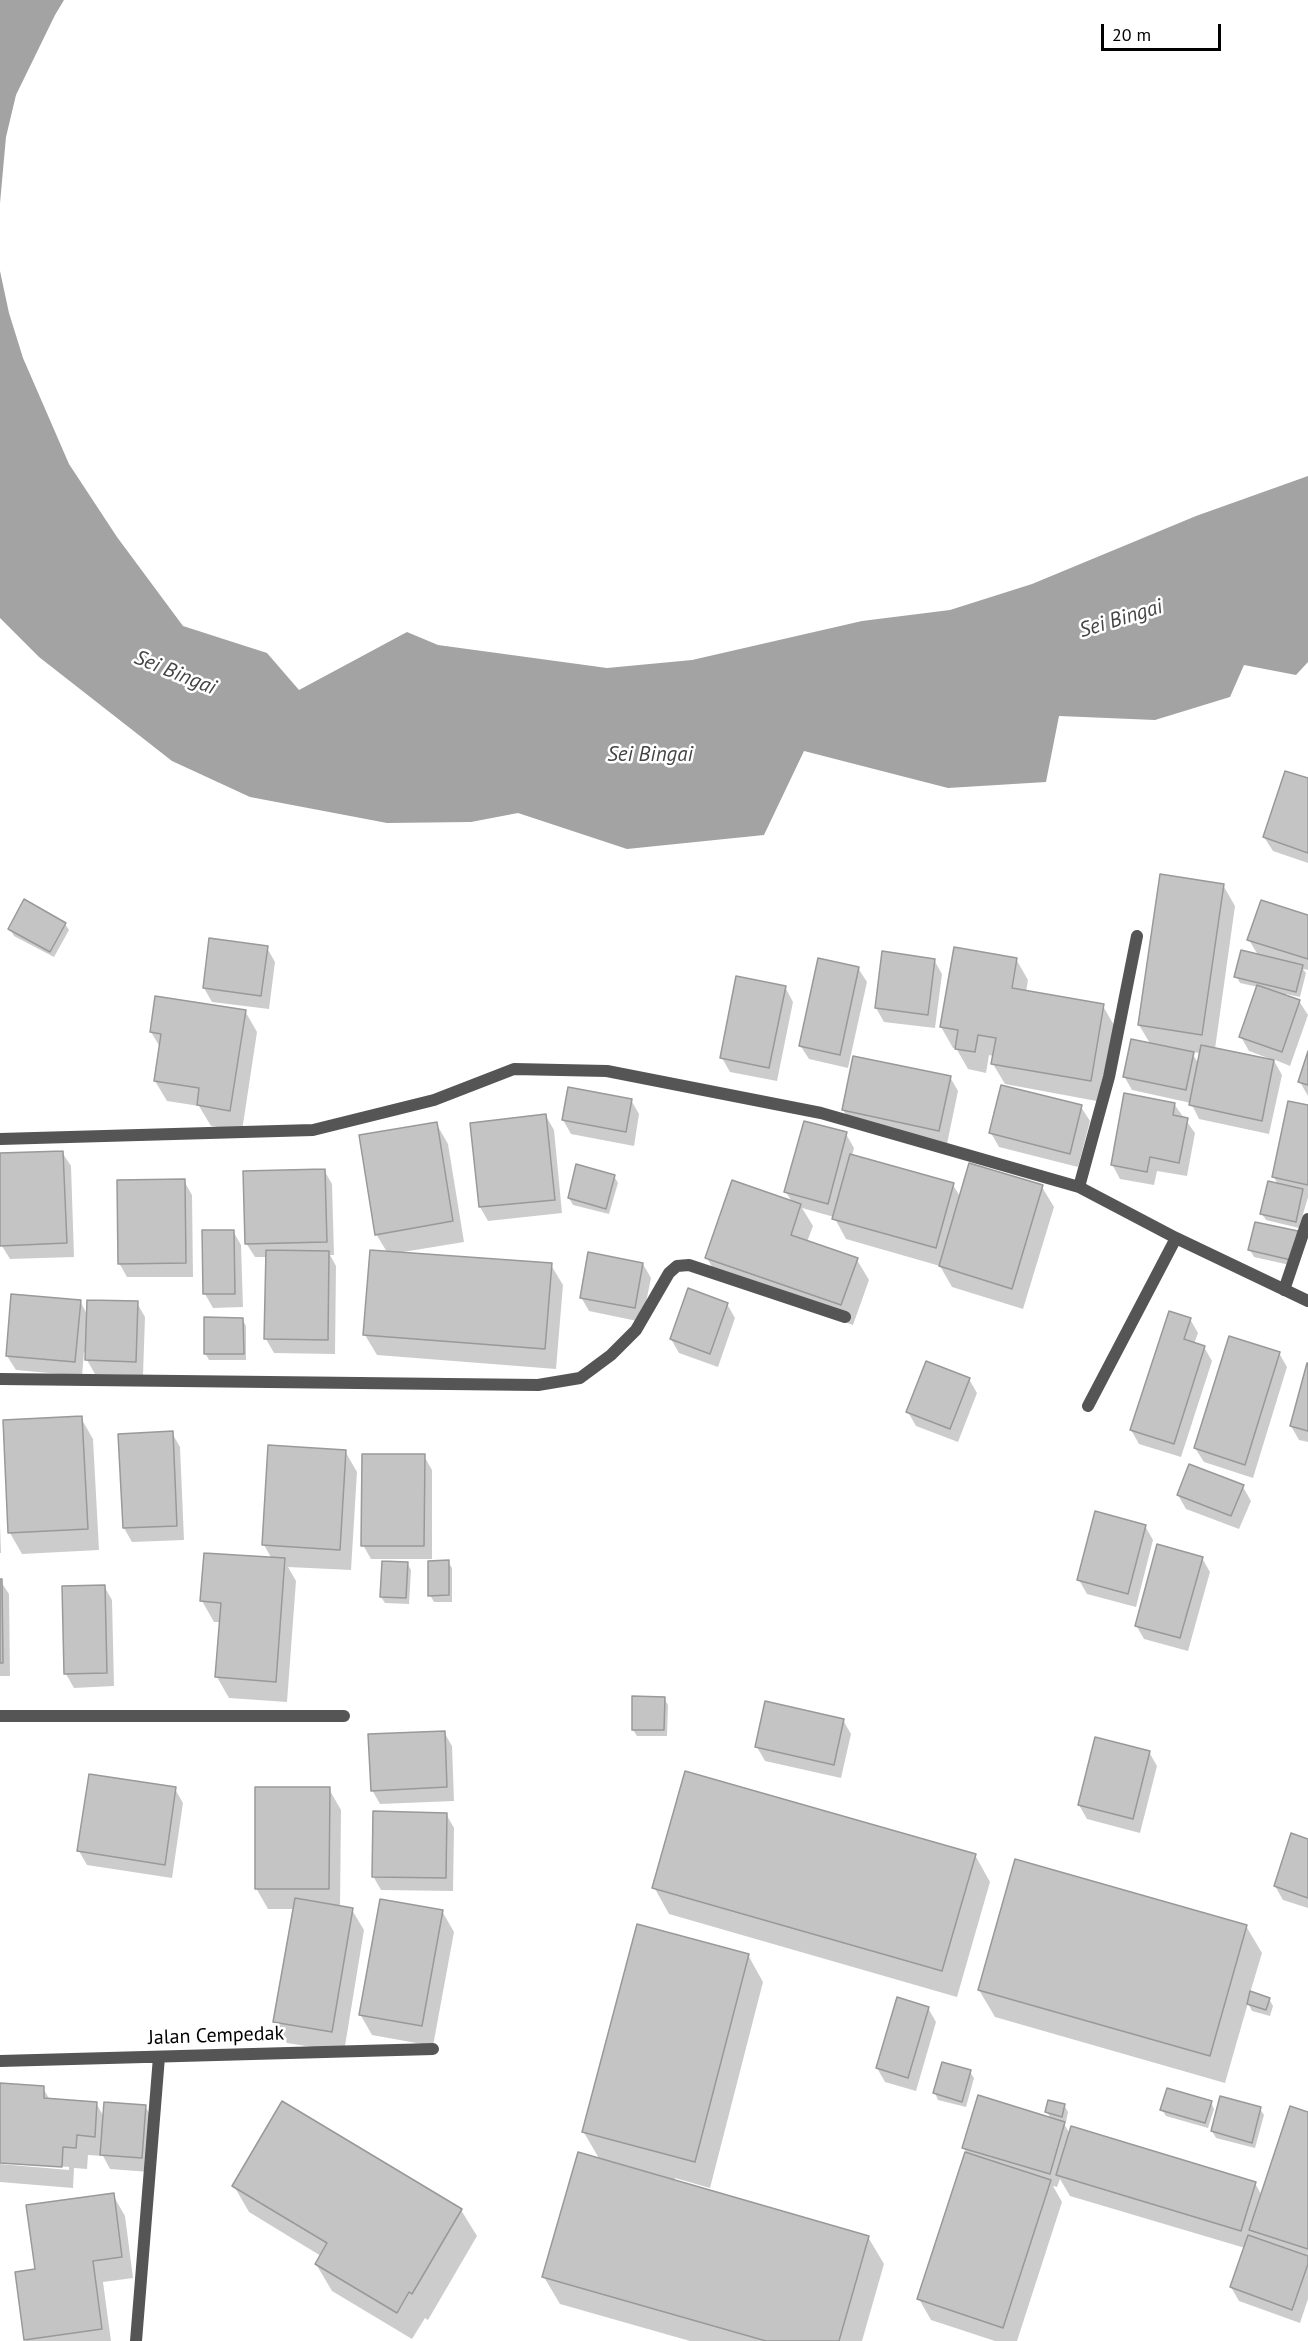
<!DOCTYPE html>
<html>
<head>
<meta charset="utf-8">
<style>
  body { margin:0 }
  #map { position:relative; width:1308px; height:2341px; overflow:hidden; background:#fff; font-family:"PT Sans",sans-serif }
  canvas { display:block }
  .scale { position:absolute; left:1101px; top:24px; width:120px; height:27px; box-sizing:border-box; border:3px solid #000; border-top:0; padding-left:8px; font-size:18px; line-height:21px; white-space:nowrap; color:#000; -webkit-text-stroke:4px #fff; paint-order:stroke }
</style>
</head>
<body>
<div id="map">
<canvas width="1308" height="2341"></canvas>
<div class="scale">20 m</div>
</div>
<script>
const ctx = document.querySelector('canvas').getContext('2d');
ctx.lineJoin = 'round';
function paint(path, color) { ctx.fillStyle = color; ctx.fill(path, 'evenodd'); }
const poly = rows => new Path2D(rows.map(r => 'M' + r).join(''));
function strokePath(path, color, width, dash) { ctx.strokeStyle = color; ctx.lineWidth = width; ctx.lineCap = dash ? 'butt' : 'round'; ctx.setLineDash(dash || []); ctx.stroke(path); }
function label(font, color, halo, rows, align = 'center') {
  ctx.font = font + ' "PT Sans",sans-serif'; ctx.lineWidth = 5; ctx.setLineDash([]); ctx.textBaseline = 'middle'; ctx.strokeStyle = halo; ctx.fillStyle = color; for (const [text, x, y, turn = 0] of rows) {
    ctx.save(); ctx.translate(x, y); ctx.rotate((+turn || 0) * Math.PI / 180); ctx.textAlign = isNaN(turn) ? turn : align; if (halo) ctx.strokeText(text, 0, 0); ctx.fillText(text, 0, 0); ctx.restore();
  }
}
paint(poly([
  [0,0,64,0,55,15,16,95,6,137,0,203],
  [0,271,9,313,23,358,69,464,117,537,183,626,267,653,299,690,407,632,438,645,607,668,692,660,862,621,950,610,1032,584,1196,516,1308,476,1308,662,1296,675,1244,665,1230,697,1155,720,1059,716,1046,782,948,788,804,751,764,835,627,849,518,813,471,822,387,823,250,797,172,761,39,657,0,618]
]), '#a3a3a3');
paint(poly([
  [1308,780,1308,863,1273,851,1264,837],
  [1223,885,1235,906,1215,1049,1267,1060,1268,1058,1249,1051,1241,1037,1258,987,1240,983,1236,976,1258,955,1249,940,1308,916,1308,970,1303,969,1306,973,1300,997,1286,994,1285,996,1299,1001,1308,1015,1290,1066,1273,1059,1282,1075,1269,1134,1199,1119,1191,1103,1132,1090,1124,1076,1151,1045,1139,1025],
  [1191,1052,1201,1053,1199,1064],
  [65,924,69,930,54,957,14,936,10,929],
  [267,948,275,962,269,1009,212,1002,204,988],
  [1016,959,1028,980,1026,992,1103,1006,1115,1027,1102,1102,1005,1084,993,1064,994,1056,989,1055,986,1073,968,1069,956,1048,953,1048,941,1027],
  [934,960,942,974,935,1028,884,1022,876,1008],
  [858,968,867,982,848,1068,809,1059,800,1045],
  [785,987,793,1002,777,1081,730,1072,722,1058],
  [245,1011,257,1032,242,1131,211,1126,199,1106,167,1101,155,1081,160,1047,151,1032],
  [1308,1056,1308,1096,1300,1082],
  [950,1077,958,1091,947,1144,852,1124,843,1110],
  [631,1100,639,1114,634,1146,571,1134,563,1120],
  [1174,1104,1195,1133,1187,1176,1157,1171,1154,1185,1120,1179,1112,1164],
  [1081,1107,1090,1121,1078,1167,999,1147,991,1133],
  [1308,1107,1308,1197,1299,1228,1266,1220,1262,1214,1278,1185,1274,1177],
  [546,1116,554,1130,562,1213,488,1221,480,1207],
  [436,1123,448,1144,464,1242,403,1252,551,1265,563,1285,556,1369,377,1355,365,1335,387,1252,376,1234],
  [846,1134,854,1148,852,1156,953,1185,961,1198,1042,1187,1054,1207,1023,1309,952,1287,940,1266,846,1239,834,1217,802,1208,813,1226,807,1242,857,1260,869,1280,853,1325,719,1279,707,1258,792,1202,786,1192],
  [62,1152,71,1166,74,1257,10,1259,2,1246,0,1154],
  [324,1170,332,1184,334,1255,330,1255,336,1266,335,1354,274,1353,266,1339,267,1257,255,1257,246,1243],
  [614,1176,618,1183,609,1214,573,1205,569,1198],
  [184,1181,192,1195,193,1277,127,1277,119,1263],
  [233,1231,241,1245,243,1307,213,1308,205,1294,203,1232],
  [1297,1233,1294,1266,1254,1257,1250,1250],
  [643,1264,651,1278,642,1322,589,1311,581,1297],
  [80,1301,88,1316,137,1303,145,1317,143,1375,95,1374,87,1360,87,1352,84,1352,82,1376,16,1370,7,1356],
  [727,1304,735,1318,718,1367,679,1353,671,1339],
  [242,1319,246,1326,246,1360,209,1360,205,1353],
  [1190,1319,1198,1333,1194,1344,1204,1347,1212,1361,1181,1457,1139,1444,1131,1430],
  [1279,1353,1287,1367,1253,1478,1204,1462,1195,1448],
  [1308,1364,1308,1442,1299,1440,1291,1426],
  [969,1379,977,1393,958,1442,916,1426,908,1412],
  [81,1418,93,1439,99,1550,22,1554,10,1533],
  [172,1433,180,1447,184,1540,132,1542,124,1528],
  [270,1447,345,1451,357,1472,351,1570,288,1567,296,1581,287,1702,229,1698,217,1677,221,1622,214,1622,202,1601,272,1559,264,1545],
  [424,1456,432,1470,432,1559,371,1559,363,1545],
  [1243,1487,1251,1501,1239,1529,1186,1509,1178,1495],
  [0,1524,1,1553,0,1553],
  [1145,1526,1153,1540,1136,1607,1087,1594,1079,1580],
  [1202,1558,1210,1572,1188,1651,1144,1639,1136,1625],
  [448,1562,452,1568,452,1602,434,1602,430,1595],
  [407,1563,411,1570,409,1604,385,1603,381,1597],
  [0,1580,9,1594,10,1676,0,1676],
  [104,1586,112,1600,114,1686,74,1688,66,1674],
  [664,1698,668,1705,667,1736,637,1736,633,1730],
  [843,1720,851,1734,841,1778,765,1761,757,1747],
  [444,1732,452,1746,454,1801,380,1804,372,1790],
  [1149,1752,1157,1766,1140,1833,1087,1819,1079,1805],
  [175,1789,183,1803,172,1878,87,1865,79,1851],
  [329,1789,341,1810,340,1908,352,1910,364,1930,344,2052,287,2043,275,2022,294,1909,268,1909,256,1888],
  [446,1814,454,1828,453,1891,381,1890,373,1876],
  [1308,1840,1308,1908,1283,1900,1275,1886],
  [975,1855,990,1882,957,1997,669,1914,654,1887],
  [442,1911,454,1932,433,2046,372,2035,360,2014],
  [1246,1926,1262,1953,1250,1993,1269,1999,1273,2006,1270,2016,1252,2011,1248,2003,1225,2083,995,2017,979,1990],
  [748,1955,763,1982,710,2188,675,2178,674,2181,868,2237,884,2264,862,2341,690,2341,560,2304,544,2277,600,2160,583,2131],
  [928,2008,936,2022,916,2091,885,2082,877,2068],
  [970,2072,974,2078,966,2107,938,2100,935,2093],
  [0,2085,43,2088,50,2100,96,2103,104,2117,145,2106,153,2120,149,2172,110,2169,103,2156,88,2155,87,2169,74,2168,73,2188,0,2182,0,2164,69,2170,69,2167,0,2161],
  [1211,2102,1214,2109,1208,2128,1166,2116,1162,2110],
  [1064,2105,1068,2112,1066,2122,1063,2122,1070,2134,1255,2183,1262,2196,1308,2114,1308,2299,1300,2323,1239,2301,1231,2287,1245,2248,1070,2196,1060,2179,1057,2187,1053,2186,1062,2202,1017,2341,995,2341,931,2320,919,2299,966,2152,964,2148,1051,2119,1047,2112],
  [1260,2109,1264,2115,1255,2148,1216,2138,1212,2131],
  [234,2186,461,2210,477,2236,428,2320,425,2318,412,2339,332,2291,316,2264,321,2256,249,2212],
  [113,2195,125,2216,133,2278,103,2282,111,2341,26,2341,36,2270]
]), '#0003');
const building = poly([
  [1285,771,1308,778,1308,853,1263,837,1285,771],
  [1160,874,1224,884,1202,1035,1138,1025,1160,874],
  [24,899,66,923,50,952,8,929,24,899],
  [1261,900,1308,915,1308,959,1247,940,1261,900],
  [209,938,268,946,261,996,203,988,209,938],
  [954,947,1017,958,1012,988,1104,1004,1091,1081,991,1064,996,1038,978,1035,975,1052,955,1049,958,1030,940,1027,954,947],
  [1241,950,1303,965,1296,992,1234,977,1241,950],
  [882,951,935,959,928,1015,875,1008,882,951],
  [818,958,859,967,840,1055,799,1046,818,958],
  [736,976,786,986,769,1068,720,1058,736,976],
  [1257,985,1300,1000,1282,1052,1239,1037,1257,985],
  [155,996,246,1010,230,1111,197,1105,199,1088,154,1081,161,1034,150,1032,155,996],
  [1131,1039,1194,1052,1186,1090,1123,1077,1131,1039],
  [1201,1045,1274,1060,1262,1121,1189,1105,1201,1045],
  [1308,1051,1308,1085,1298,1082,1308,1051],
  [853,1056,951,1076,939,1131,842,1110,853,1056],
  [1001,1085,1082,1105,1070,1154,989,1133,1001,1085],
  [568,1087,632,1099,626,1132,562,1120,568,1087],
  [1124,1093,1175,1103,1173,1115,1188,1118,1179,1163,1150,1157,1147,1172,1111,1165,1124,1093],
  [1288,1101,1308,1105,1308,1185,1272,1177,1288,1101],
  [546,1114,555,1200,479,1207,470,1123,546,1114],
  [804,1121,847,1132,828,1204,784,1192,804,1121],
  [437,1122,453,1221,375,1235,359,1135,437,1122],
  [63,1151,67,1243,0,1246,0,1153,63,1151],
  [850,1154,954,1183,936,1248,832,1219,850,1154],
  [969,1163,1043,1185,1012,1289,939,1266,969,1163],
  [576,1164,615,1175,606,1209,568,1198,576,1164],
  [325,1169,327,1242,245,1244,243,1171,325,1169],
  [185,1179,186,1263,118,1264,117,1180,185,1179],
  [732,1180,801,1204,791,1235,858,1258,841,1305,705,1258,732,1180],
  [1268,1181,1303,1189,1296,1222,1260,1214,1268,1181],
  [1255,1222,1298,1231,1291,1260,1248,1250,1255,1222],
  [202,1230,234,1230,235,1294,203,1294,202,1230],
  [266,1250,329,1251,328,1340,264,1339,266,1250],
  [370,1250,552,1263,545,1349,363,1335,370,1250],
  [588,1252,643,1263,635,1308,580,1298,588,1252],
  [688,1288,728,1303,710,1354,670,1339,688,1288],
  [11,1294,81,1300,75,1362,6,1356,11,1294],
  [87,1300,138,1301,136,1362,85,1360,87,1300],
  [1169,1311,1191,1318,1184,1339,1205,1346,1174,1444,1130,1430,1169,1311],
  [204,1317,243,1318,244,1354,204,1354,204,1317],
  [1229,1336,1280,1352,1245,1465,1194,1448,1229,1336],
  [926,1361,970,1378,950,1429,906,1412,926,1361],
  [1307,1363,1308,1363,1308,1431,1290,1426,1307,1363],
  [82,1416,88,1529,8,1533,3,1420,82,1416],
  [173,1431,177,1526,123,1528,118,1434,173,1431],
  [268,1445,346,1450,340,1550,262,1545,268,1445],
  [362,1454,425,1454,424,1546,361,1546,362,1454],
  [1189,1464,1244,1485,1231,1516,1177,1495,1189,1464],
  [1095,1511,1146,1525,1128,1594,1077,1580,1095,1511],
  [1157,1544,1203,1557,1180,1638,1135,1626,1157,1544],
  [204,1553,285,1558,276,1682,215,1677,221,1603,200,1601,204,1553],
  [449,1560,449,1595,428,1596,428,1561,449,1560],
  [382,1561,408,1562,406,1598,380,1597,382,1561],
  [0,1579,2,1579,3,1663,0,1663,0,1579],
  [105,1585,107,1673,64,1674,62,1586,105,1585],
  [632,1696,665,1697,664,1730,632,1730,632,1696],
  [765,1701,844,1719,834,1765,755,1747,765,1701],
  [445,1731,447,1787,371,1791,368,1734,445,1731],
  [1095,1737,1150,1751,1133,1819,1078,1805,1095,1737],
  [685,1771,976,1854,942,1971,652,1888,685,1771],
  [89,1774,176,1787,165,1865,77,1851,89,1774],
  [255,1787,330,1787,329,1889,255,1889,255,1787],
  [373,1811,447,1813,446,1878,372,1877,373,1811],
  [1291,1833,1308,1839,1308,1898,1274,1886,1291,1833],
  [1015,1859,1247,1925,1210,2056,978,1990,1015,1859],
  [295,1898,353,1908,332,2032,273,2022,295,1898],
  [380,1899,443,1910,422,2026,359,2015,380,1899],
  [637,1924,749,1954,695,2162,582,2132,637,1924],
  [1250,1991,1270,1998,1266,2010,1247,2004,1250,1991],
  [897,1997,929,2007,908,2078,876,2068,897,1997],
  [942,2062,971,2070,962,2102,933,2093,942,2062],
  [0,2083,44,2086,44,2098,97,2102,95,2137,77,2135,76,2148,63,2147,62,2167,0,2163,0,2083],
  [1167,2088,1212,2101,1205,2123,1160,2110,1167,2088],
  [978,2095,1065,2122,1050,2174,962,2148,978,2095],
  [1220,2096,1261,2107,1252,2143,1211,2131,1220,2096],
  [1048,2100,1065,2104,1062,2117,1045,2112,1048,2100],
  [282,2101,462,2209,412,2294,409,2292,397,2313,315,2264,327,2243,232,2186,282,2101],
  [104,2102,146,2105,142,2158,100,2155,104,2102],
  [1290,2106,1308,2112,1308,2249,1249,2230,1290,2106],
  [1071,2126,1256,2182,1241,2231,1056,2175,1071,2126],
  [578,2152,869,2236,839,2341,766,2341,542,2277,578,2152],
  [965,2152,1051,2180,1003,2328,917,2299,965,2152],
  [114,2193,122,2257,93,2261,102,2329,24,2340,15,2272,35,2269,26,2205,114,2193],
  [1248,2235,1308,2256,1308,2264,1292,2310,1230,2287,1248,2235]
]);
paint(building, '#c4c4c4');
strokePath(building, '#999', 1.5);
strokePath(poly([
  [0,1139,313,1130,434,1100,514,1069,607,1071,821,1113,1079,1187,1176,1238,1308,1301],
  [1079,1187,1109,1077,1137,936],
  [1284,1290,1308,1219],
  [0,1379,538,1385,580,1378,611,1355,636,1330,669,1273,677,1266,689,1265,845,1317],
  [1088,1406,1176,1238],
  [0,1716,344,1716],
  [0,2061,433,2049],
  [136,2341,159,2057]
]), '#555', 12);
label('20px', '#000', '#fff', [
  ["Jalan Cempedak",216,2036,-2]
]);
label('italic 21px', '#444', '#fff', [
  ["Sei Bingai",1121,619,-17],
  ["Sei Bingai",175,673,22],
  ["Sei Bingai",650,755]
]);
</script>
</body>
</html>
